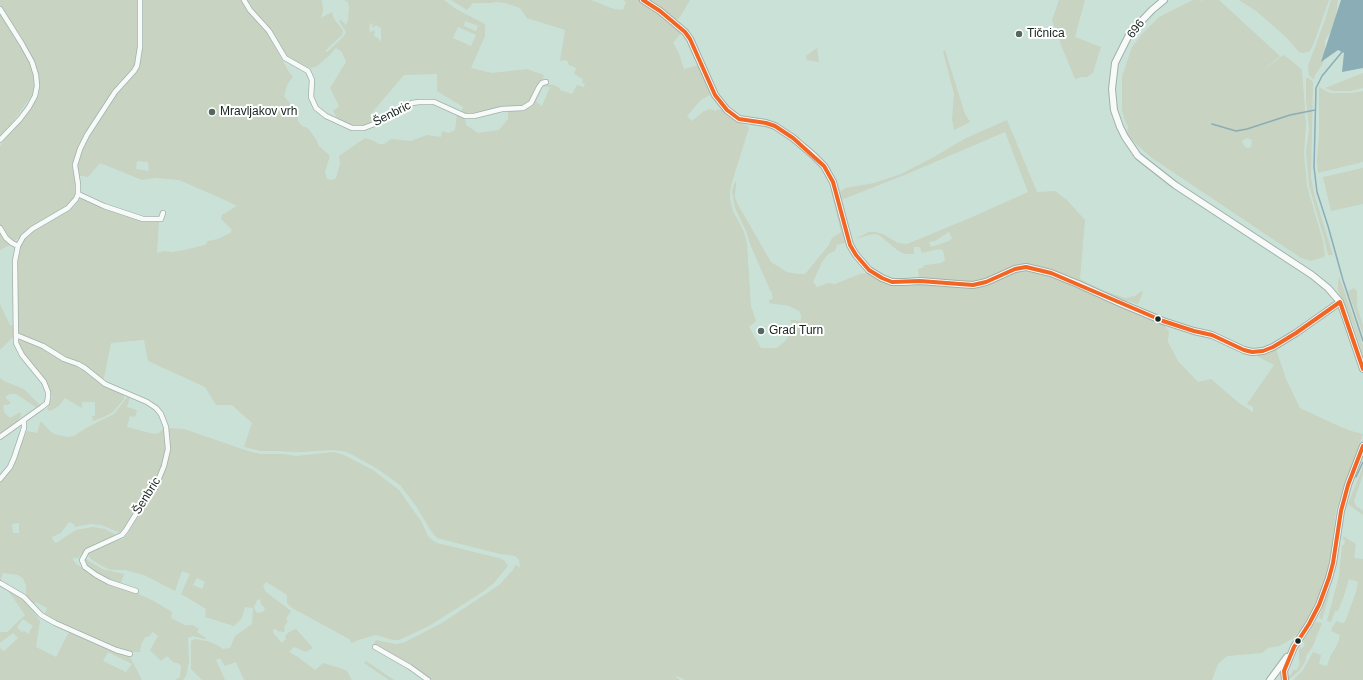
<!DOCTYPE html>
<html>
<head>
<meta charset="utf-8">
<style>
  body { margin:0 }
  canvas { display:block; background:#cae1d8 }
</style>
</head>
<body>
<canvas width="1363" height="680"></canvas>
<script>
const ctx = document.querySelector('canvas').getContext('2d');
ctx.lineJoin = 'round';
function paint(path, color) { ctx.fillStyle = color; ctx.fill(path, 'evenodd'); }
const poly = rows => new Path2D(rows.map(r => 'M' + r).join(''));
function strokePath(path, color, width, dash) { ctx.strokeStyle = color; ctx.lineWidth = width; ctx.lineCap = dash ? 'butt' : 'round'; ctx.setLineDash(dash || []); ctx.stroke(path); }
function label(font, color, halo, rows, align = 'center') {
  ctx.font = font + ' Arial,sans-serif'; ctx.lineWidth = 4; ctx.setLineDash([]); ctx.textBaseline = 'middle'; ctx.strokeStyle = halo; ctx.fillStyle = color; for (const [text, x, y, turn = 0] of rows) {
    ctx.save(); ctx.translate(x, y); ctx.rotate((+turn || 0) * Math.PI / 180); ctx.textAlign = isNaN(turn) ? turn : align; if (halo) ctx.strokeText(text, 0, 0); ctx.fillText(text, 0, 0); ctx.restore();
  }
}
paint(poly([
  [0,0,137,0,138,55,136,62,133,70,112,94,78,148,72,166,76,188,74,200,70,204,46,218,13,242,7,237,0,224,0,146,35,96,37,81,20,38,0,4],
  [142,0,242,0,246,7,267,33,289,72,293,77,288,83,284,96,297,112,298,121,302,126,308,128,316,139,319,146,330,156,325,172,327,179,333,180,336,178,338,171,340,163,339,156,365,138,374,141,379,144,384,144,391,139,411,141,427,135,441,137,442,131,449,133,455,130,457,114,465,117,466,125,478,133,499,130,508,119,508,110,524,109,529,107,544,84,554,85,560,88,560,90,572,94,577,85,584,87,585,84,582,83,583,79,574,74,576,68,569,65,568,62,565,60,560,61,565,30,527,18,520,8,505,3,496,2,491,3,473,3,467,10,451,0,591,0,614,9,623,10,626,2,623,0,641,0,674,24,682,32,673,43,679,53,684,69,699,65,713,93,701,100,687,116,692,121,704,111,710,109,716,111,717,109,722,110,728,116,739,123,748,126,749,128,732,182,730,191,730,199,733,211,744,232,747,244,751,306,756,321,749,327,761,348,777,348,786,340,793,326,790,320,795,320,800,321,801,319,801,315,799,311,789,306,769,303,769,301,773,298,771,291,770,290,750,244,746,231,735,208,732,191,735,181,736,184,735,197,737,203,771,262,787,272,797,274,805,274,829,245,832,238,841,232,831,191,833,190,846,238,845,243,837,245,835,251,828,254,822,262,813,282,817,287,828,283,835,284,860,274,869,273,891,283,903,286,919,285,926,282,959,287,973,286,1006,273,1025,270,1055,276,1163,324,1169,331,1168,342,1178,361,1198,382,1211,379,1239,403,1253,412,1253,407,1247,404,1274,365,1257,356,1258,354,1267,353,1276,349,1286,379,1300,408,1334,424,1351,431,1363,434,1336,510,1330,563,1328,574,1318,603,1305,625,1292,639,1279,646,1268,648,1262,653,1227,656,1218,664,1212,680,685,680,677,676,676,677,680,680,431,680,407,663,377,645,374,643,376,640,395,644,403,643,442,623,499,585,513,570,515,565,520,567,519,560,515,556,500,554,437,538,431,531,416,506,400,485,376,468,347,452,334,450,300,452,275,451,261,451,244,447,252,423,232,405,216,405,205,387,148,361,144,340,111,343,104,378,100,379,68,359,24,337,18,332,17,260,21,244,28,234,40,226,72,209,81,198,85,198,143,220,159,222,157,253,164,251,172,252,184,250,205,245,208,241,218,239,230,233,232,230,221,219,222,215,237,206,225,200,179,180,155,178,142,180,100,163,88,177,78,175,75,168,80,150,99,121,113,97,138,69,141,61,142,47],
  [543,86,550,87,542,106,536,102],
  [137,161,148,162,149,171,136,169],
  [246,0,322,0,323,11,321,18,332,12,334,19,343,30,342,35,325,51,327,52,343,37,346,32,339,21,341,20,346,25,348,20,349,8,348,2,344,0,444,0,456,9,485,24,485,36,471,68,492,73,527,69,544,75,542,81,538,85,528,104,526,106,482,113,467,114,461,112,463,107,437,91,437,74,404,75,370,115,374,122,365,126,351,126,339,121,333,111,339,106,330,88,346,62,342,52,336,48,330,55,316,67,310,68,289,59,284,54,249,6],
  [465,21,478,26,476,31,464,26],
  [371,22,373,28,376,25,381,28,381,42,378,38,374,36,375,30,370,32,369,29],
  [458,27,476,35,471,46,453,38],
  [647,0,690,0,680,17,677,20,675,19],
  [1059,0,1085,0,1075,37,1101,47,1093,73,1087,77,1082,77,1075,79,1063,50,1052,20],
  [1193,0,1202,0,1195,7,1203,0,1219,0,1280,56,1257,75,1283,55,1291,60,1302,70,1306,123,1304,154,1307,186,1323,241,1325,255,1324,257,1311,261,1301,258,1152,158,1135,143,1127,134,1128,127,1124,118,1122,109,1122,77,1132,47,1142,34,1159,17],
  [1247,138,1252,140,1251,147,1247,148,1244,146,1242,141],
  [1239,0,1329,0,1314,43,1310,51,1303,53,1299,52,1286,37,1256,11],
  [1331,0,1338,0,1336,17,1331,32,1328,35,1325,41,1325,58,1322,65,1315,75,1314,80,1309,75,1308,66,1325,20],
  [0,12,30,62,33,72,34,88,32,95,10,126,0,138],
  [817,48,819,62,807,60,806,56],
  [945,50,965,114,970,122,954,130,952,119,954,94,943,52],
  [1363,73,1363,88,1350,91,1333,91,1325,88],
  [1306,78,1309,78,1313,82,1311,178,1315,197,1333,255,1328,255,1324,238,1309,186,1306,152,1309,129,1306,100],
  [1319,87,1330,93,1351,93,1363,91,1363,162,1318,173,1317,161,1319,134],
  [1007,120,1037,192,1055,191,1067,200,1085,220,1080,279,1102,290,1125,298,1135,296,1142,291,1143,292,1138,304,1128,301,1126,302,1051,271,1040,267,1028,264,1019,265,1010,267,985,280,978,282,967,282,919,278,918,269,922,268,925,265,941,263,945,260,943,250,939,249,922,253,920,247,914,247,914,254,904,254,897,250,879,235,874,234,869,235,855,239,869,232,875,232,883,234,898,243,907,244,970,218,1028,192,1005,132,907,174,841,200,840,192,845,188,874,183,901,174,932,158,966,138],
  [949,232,952,238,949,241,931,247,929,242,935,241],
  [1363,168,1363,204,1331,211,1323,177],
  [0,231,4,238,10,245,0,250],
  [1339,276,1363,346,1363,355,1353,324,1338,291,1338,284],
  [1354,288,1357,291,1357,307,1363,325,1363,334,1348,291],
  [0,304,10,325,14,326,13,337,0,350],
  [21,340,35,344,78,366,105,386,122,393,124,395,124,399,113,412,104,417,93,421,92,416,95,416,95,402,82,402,82,408,65,398,59,406,50,411,47,409,52,398,50,391,21,352,18,341],
  [0,378,4,381,24,389,39,404,39,407,37,408,16,394,10,394,5,397,11,403,7,405,3,405,4,412,10,418,20,412,21,415,19,420,0,434],
  [128,396,130,397,127,407,137,410,135,417,130,416,127,427,154,434,159,433,164,428,166,452,155,484,150,491,145,496,139,503,127,525,121,533,101,525,90,524,75,527,74,524,69,522,61,533,52,537,53,540,56,543,76,530,93,527,105,529,114,534,116,536,115,538,89,547,85,550,78,558,72,558,76,564,88,571,154,601,172,612,171,618,185,625,193,625,199,629,197,632,206,638,205,639,193,636,188,638,189,662,186,676,183,680,175,680,180,677,181,666,178,663,174,663,167,656,161,661,150,650,158,636,153,632,148,637,145,637,141,645,140,652,126,652,89,638,44,616,47,608,36,602,33,606,26,598,26,586,23,578,18,575,3,573,0,581,0,481,4,477,19,450,27,431,37,433,41,421,50,431,54,434,67,437,74,436,86,428,114,414],
  [19,523,19,533,13,533,12,524],
  [167,428,184,429,251,452,261,454,283,454,296,456,334,452,344,455,373,470,399,490,421,521,428,536,432,540,437,543,499,558,505,561,508,566,494,583,484,591,429,626,399,640,393,640,376,635,358,640,352,643,349,639,292,608,287,603,287,595,266,582,263,586,266,592,291,611,286,619,288,621,284,627,285,631,283,632,277,631,276,629,274,629,273,632,275,635,282,643,286,639,285,636,289,632,296,629,313,648,306,652,294,647,289,652,298,657,315,670,323,663,340,668,347,671,352,680,244,680,236,662,225,666,220,658,216,660,225,680,202,680,191,669,191,641,195,639,207,641,217,645,223,649,230,648,235,636,252,624,253,608,245,607,242,618,234,626,205,617,206,609,181,594,190,574,182,571,175,591,144,575,125,570,111,570,104,567,92,560,88,555,91,550,123,539,129,532,143,505,155,491,161,481,169,455,170,441],
  [197,578,205,582,202,589,193,585],
  [260,599,261,604,265,608,264,611,259,613,256,612,254,607,257,600],
  [1363,466,1363,474,1354,501,1356,506,1363,511,1363,515,1348,504],
  [1343,536,1356,544,1354,558,1363,559,1363,680,1293,680,1303,670,1313,652,1321,655,1319,664,1327,666,1330,657,1338,643,1340,635,1331,631,1332,627,1334,625,1336,621,1342,623,1345,622,1356,592,1358,582,1349,579,1344,596,1338,611,1335,611,1331,622,1327,621,1339,576,1342,545,1344,545,1345,540,1343,539],
  [84,558,102,569,124,574,121,583,109,580,85,566],
  [3,585,21,597,27,603,40,621,36,647,56,657,69,632,130,657,142,680,0,680,0,648,4,651,18,638,13,633,0,643,0,632,7,632,25,615,12,596],
  [23,619,33,626,28,634,24,631,22,632,17,627],
  [108,652,132,664,126,672,103,661],
  [1329,591,1330,592,1322,620,1319,617,1320,614],
  [1315,622,1317,622,1322,623,1313,646,1306,656,1306,660,1299,671,1288,680,1288,676,1291,675,1293,670,1297,670,1300,664,1299,661,1299,647,1301,649,1305,645,1303,642],
  [366,661,394,680,389,680,364,663]
]), '#c8d3c1');
paint(poly([
  [1341,0,1363,0,1363,68,1342,72,1344,53,1338,50,1321,62]
]), '#8aadb6');
strokePath(poly([
  [1342,52,1322,76,1316,88,1314,167,1317,192,1328,226,1343,280,1363,341],
  [1212,124,1236,131,1247,129,1290,115,1315,110],
  [1356,477,1363,462]
]), '#8aadb6', 1.5);
const street = poly([
  [244,0,250,10,269,31,285,58,308,71,312,80,311,97,316,108,326,116,352,128,364,128,374,124,412,103,419,102,434,102,465,116,474,116,502,109,523,108,531,103,539,87,542,83,546,82],
  [0,9,22,44,32,62,36,75,37,86,35,96,29,107,20,119,0,140],
  [78,194,104,206,143,219,161,219,163,213],
  [0,228,6,238,12,243,18,246],
  [16,335,43,346,64,359,78,364,85,368,105,384,147,402,156,408,161,414,166,427,168,449,164,466,155,488,144,501,126,530,122,535,87,551,82,560,85,567,96,575,109,582,136,591],
  [0,437,42,407,47,403,48,397,48,392,44,382,22,355,16,343,15,261,18,246,23,237,32,229,68,208,76,199,78,194,78,184,75,165,80,149,87,135,115,92,134,71,137,66,140,47,140,0],
  [0,479,10,467,14,458,24,428,24,420],
  [0,583,24,597,41,615,55,623,116,650,130,654],
  [375,647,410,667,428,680]
]);
const secondary = poly([
  [643,0,660,11,685,32,690,39,715,95,727,110,739,119,766,123,775,126,793,138,814,156,824,166,833,182,850,245,856,255,869,270,882,278,892,282,905,282,920,281,958,284,973,285,986,282,1015,269,1026,267,1051,273,1078,284,1120,303,1163,321,1194,331,1212,335,1244,350,1252,352,1263,351,1273,347,1296,333,1340,302],
  [1164,0,1152,10,1130,33,1115,63,1112,89,1114,110,1120,127,1125,137,1138,156,1175,185,1312,275,1328,288,1340,302,1344,313,1363,369],
  [1270,680,1287,657],
  [1285,680,1284,671,1294,647,1309,624,1319,605,1329,578,1333,563,1341,511,1348,485,1363,446]
]);
strokePath(street, '#9fb1aa', 6);
strokePath(secondary, '#9fb1aa', 8);
strokePath(street, '#f7faf9', 4.5);
strokePath(secondary, '#f7faf9', 6);
strokePath(poly([
  [643,0,660,11,685,32,690,39,715,95,727,110,739,119,766,123,775,126,793,138,824,166,833,182,850,245,856,255,869,270,882,278,892,282,920,281,973,285,986,282,1015,269,1026,267,1051,273,1163,321,1194,331,1212,335,1244,350,1252,352,1263,351,1273,347,1296,333,1340,302,1363,369],
  [1285,680,1284,671,1294,647,1309,624,1319,605,1329,578,1333,563,1341,511,1348,485,1363,446]
]), '#f26522', 4);
for (const [x, y, r, color] of [
  [1019,34,4,"#546760"],
  [212,112,4,"#546760"],
  [1158,319,3.5,"#15251f"],
  [761,331,4,"#546760"],
  [1298,641,3.5,"#15251f"]
]) { const dot = new Path2D(); dot.arc(x, y, r, 0, 2 * Math.PI); ctx.fillStyle = color; ctx.fill(dot); strokePath(dot, '#fff', 1.5); }
label('12px', '#15251f', '#fff', [
  ["696",1136,29,-52],
  ["Šenbric",392,114,-27],
  ["Šenbric",147,496,-58]
]);
label('12px', '#15251f', '#fff', [
  ["Tičnica",1027,34],
  ["Mravljakov vrh",220,112],
  ["Grad Turn",769,331]
], 'left');
</script>
</body>
</html>
